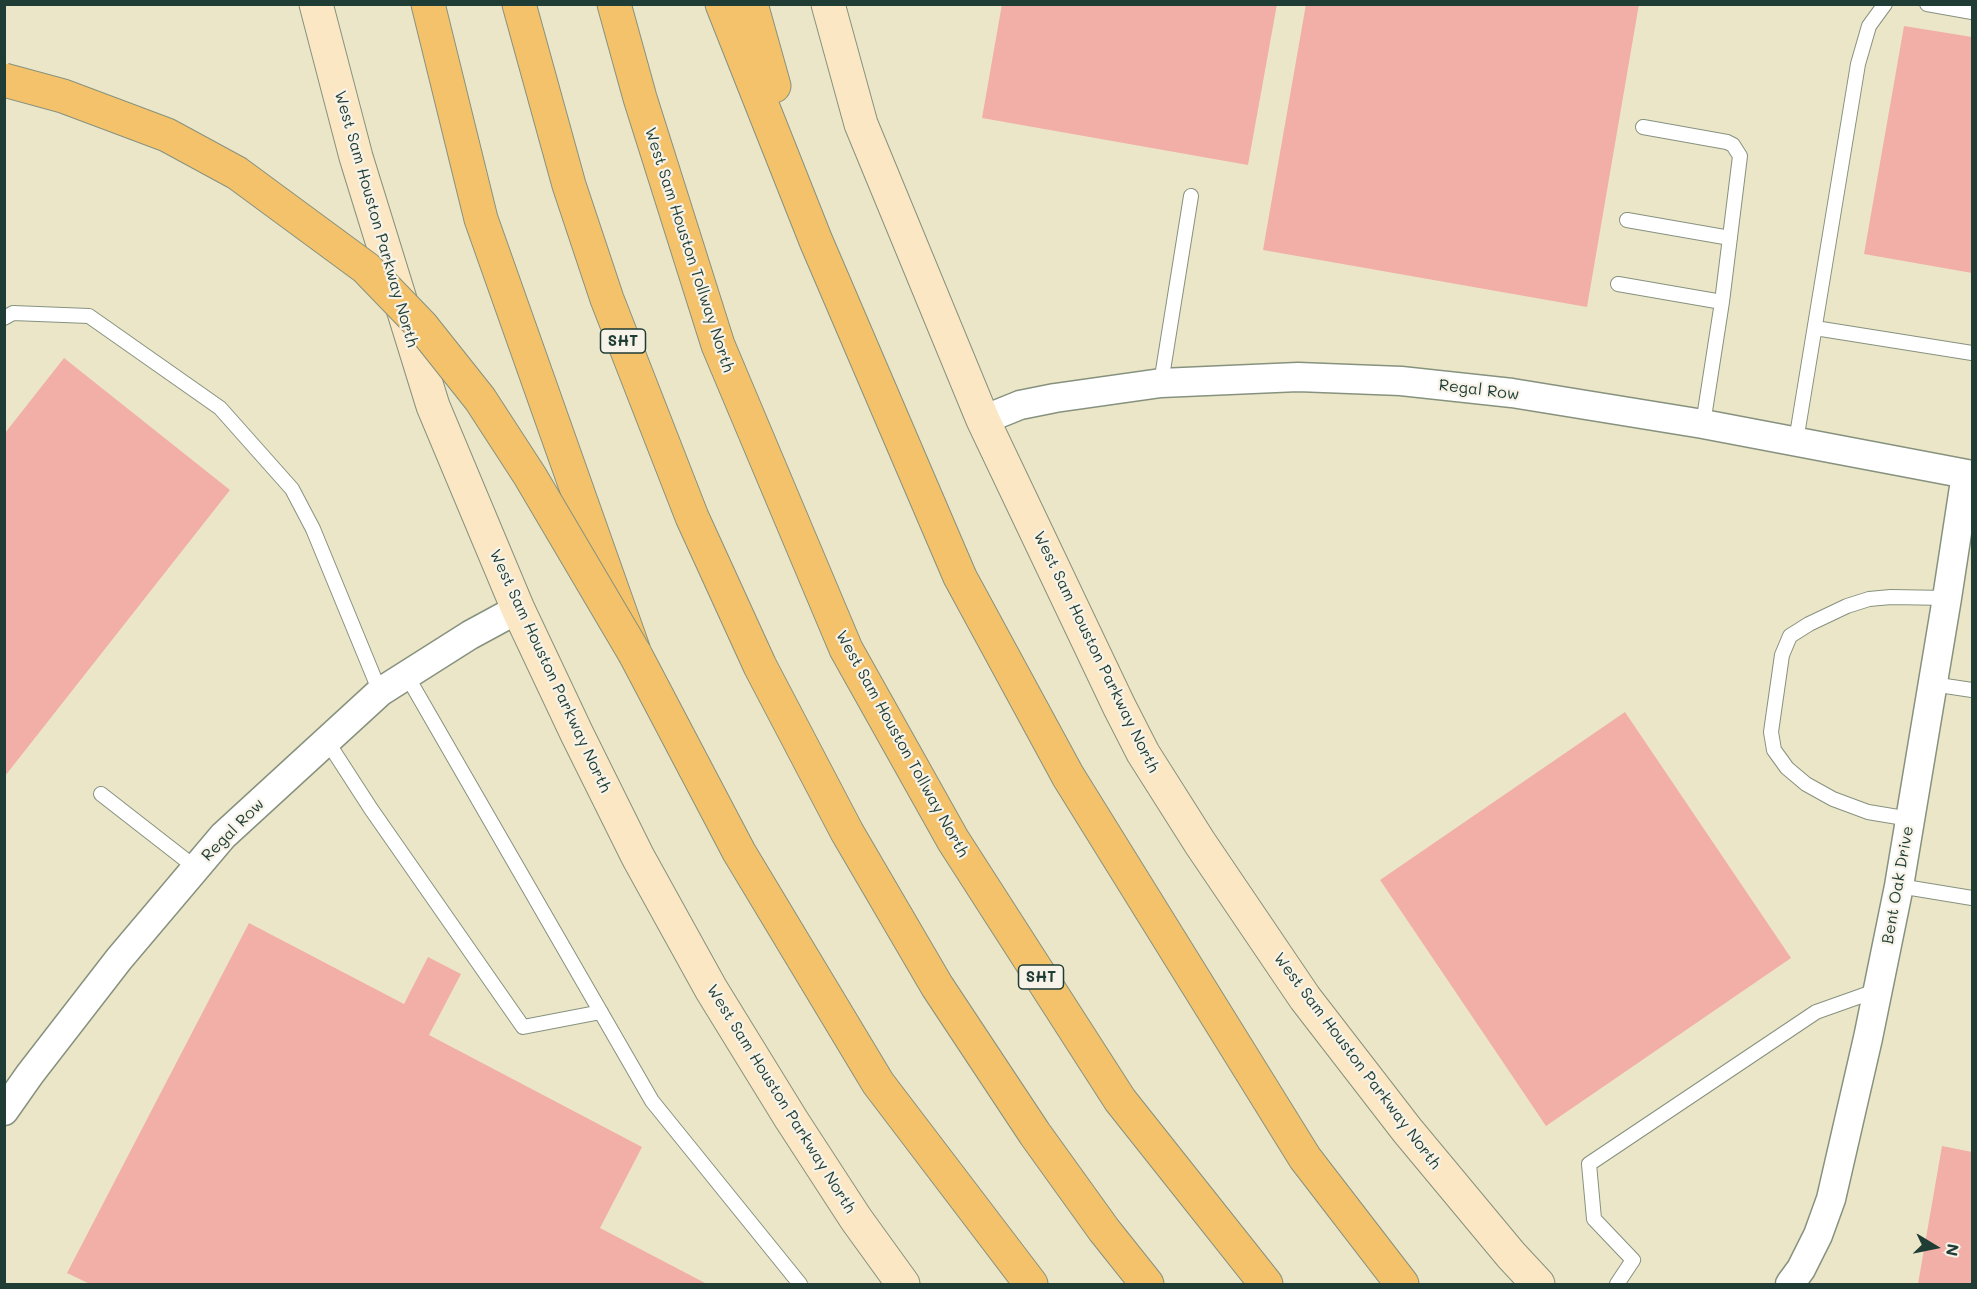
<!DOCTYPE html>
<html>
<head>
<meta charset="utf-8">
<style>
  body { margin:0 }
  #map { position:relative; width:1977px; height:1289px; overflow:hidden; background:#ece6c9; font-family:Mali,sans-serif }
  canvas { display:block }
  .frame { position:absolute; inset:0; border:6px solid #1f3d34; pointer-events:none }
  .north { position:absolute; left:1905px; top:1217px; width:60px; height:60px; -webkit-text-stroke:4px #f7f3e8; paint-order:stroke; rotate:100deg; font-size:16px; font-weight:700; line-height:24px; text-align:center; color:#1f3d34 }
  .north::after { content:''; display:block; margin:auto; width:21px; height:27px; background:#1f3d34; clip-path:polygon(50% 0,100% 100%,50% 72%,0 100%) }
</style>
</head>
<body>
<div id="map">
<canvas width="1977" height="1289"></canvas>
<div class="frame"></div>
<div class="north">N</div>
</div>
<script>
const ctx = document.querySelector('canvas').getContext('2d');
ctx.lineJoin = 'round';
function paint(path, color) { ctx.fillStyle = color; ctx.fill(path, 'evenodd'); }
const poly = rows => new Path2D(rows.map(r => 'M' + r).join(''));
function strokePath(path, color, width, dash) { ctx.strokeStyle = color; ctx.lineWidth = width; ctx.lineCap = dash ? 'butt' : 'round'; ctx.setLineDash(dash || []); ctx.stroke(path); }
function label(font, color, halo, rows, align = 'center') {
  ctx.font = font + ' Mali,sans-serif'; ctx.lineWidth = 4.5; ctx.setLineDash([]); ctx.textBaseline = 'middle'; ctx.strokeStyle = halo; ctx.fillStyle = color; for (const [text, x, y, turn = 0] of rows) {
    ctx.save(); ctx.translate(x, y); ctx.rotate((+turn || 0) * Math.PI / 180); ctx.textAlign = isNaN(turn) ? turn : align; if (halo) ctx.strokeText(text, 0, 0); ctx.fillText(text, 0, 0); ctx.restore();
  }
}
paint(poly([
  [1002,4,1277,4,1248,165,982,118],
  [1306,4,1639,4,1587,307,1263,250],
  [1904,26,1972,37,1972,273,1864,254],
  [64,358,230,490,5,776,5,433],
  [1625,712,1791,958,1546,1126,1380,880],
  [249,923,404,1004,428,957,461,974,429,1035,642,1147,600,1228,707,1284,90,1284,67,1273],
  [1942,1146,1972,1152,1972,1284,1918,1284]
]), '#f1afa8');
const service = poly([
  [1927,4,1972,12],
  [1643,127,1727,142,1733,145,1740,156,1722,302,1703,424],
  [1627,220,1730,238],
  [1618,284,1722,302],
  [4,318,13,313,89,316,220,408,292,489,313,529,380,692],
  [1815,328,1972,353],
  [1161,383,1191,196],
  [1796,441,1858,64,1869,26,1885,4],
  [407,676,652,1101,800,1284],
  [1932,684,1972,690],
  [327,741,371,809,523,1027,601,1012],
  [101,794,196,868],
  [1910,819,1868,812,1833,799,1806,784,1787,768,1774,750,1771,732,1782,655,1790,636,1809,624,1847,606,1869,599,1891,597,1947,598],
  [1899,886,1972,898],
  [1617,1284,1633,1260,1594,1219,1589,1164,1816,1012,1878,990]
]);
const minor = poly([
  [983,420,1020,405,1055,398,1161,383,1298,377,1401,381,1512,393,1703,424,1972,475],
  [4,1111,30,1074,119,959,223,836,380,692,470,635,518,609],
  [1790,1284,1801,1269,1818,1235,1831,1199,1868,1038,1899,886,1947,598,1966,474]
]);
const secondary = poly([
  [316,4,356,157,433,406,518,609,577,734,638,857,711,989,791,1119,856,1219,903,1284],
  [828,4,861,124,983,420,1119,706,1143,753,1200,843,1305,998,1407,1130,1511,1255,1538,1284]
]);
const motorway = poly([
  [428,4,481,219,635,654,739,852,878,1083,1031,1284],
  [519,4,569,185,607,299,692,517,760,666,847,832,937,986,1035,1134,1104,1230,1147,1284],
  [614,4,640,98,718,345,846,649,953,840,1120,1100,1266,1284],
  [722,4,816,241,960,577,1068,776,1305,1158,1402,1284],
  [751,4,774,86]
]);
strokePath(service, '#86927e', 16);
strokePath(minor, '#86927e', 31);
strokePath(secondary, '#86927e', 35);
strokePath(motorway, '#86927e', 35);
strokePath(service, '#fff', 14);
strokePath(minor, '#fff', 28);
strokePath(secondary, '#fbe7c3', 33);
strokePath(motorway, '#f4c26a', 33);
const motorwayBridge = poly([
  [4,80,63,96,167,135,237,173,366,268,422,326,480,399,530,476,635,654]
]);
strokePath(motorwayBridge, '#86927e', 35, []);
strokePath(motorwayBridge, '#f4c26a', 33);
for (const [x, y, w] of [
  [623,341,45],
  [1041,977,45]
]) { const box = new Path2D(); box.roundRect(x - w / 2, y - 12, w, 24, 4.5); ctx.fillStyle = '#f7f3e8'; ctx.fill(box); strokePath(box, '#1f3d34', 1.5); }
label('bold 15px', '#1f3d34', null, [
  ["SHT",623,341],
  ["SHT",1041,977]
]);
label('16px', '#1f3d34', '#f7f3e8', [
  ["West Sam Houston Parkway North",376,219,74],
  ["West Sam Houston Tollway North",689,250,72],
  ["Regal Row",1479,390,7],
  ["West Sam Houston Parkway North",1096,652,64],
  ["West Sam Houston Parkway North",550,671,65],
  ["West Sam Houston Tollway North",902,744,61],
  ["Regal Row",233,830,-45],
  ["Bent Oak Drive",1898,885,-80],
  ["West Sam Houston Parkway North",1357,1061,53],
  ["West Sam Houston Parkway North",781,1099,58]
]);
</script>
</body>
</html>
